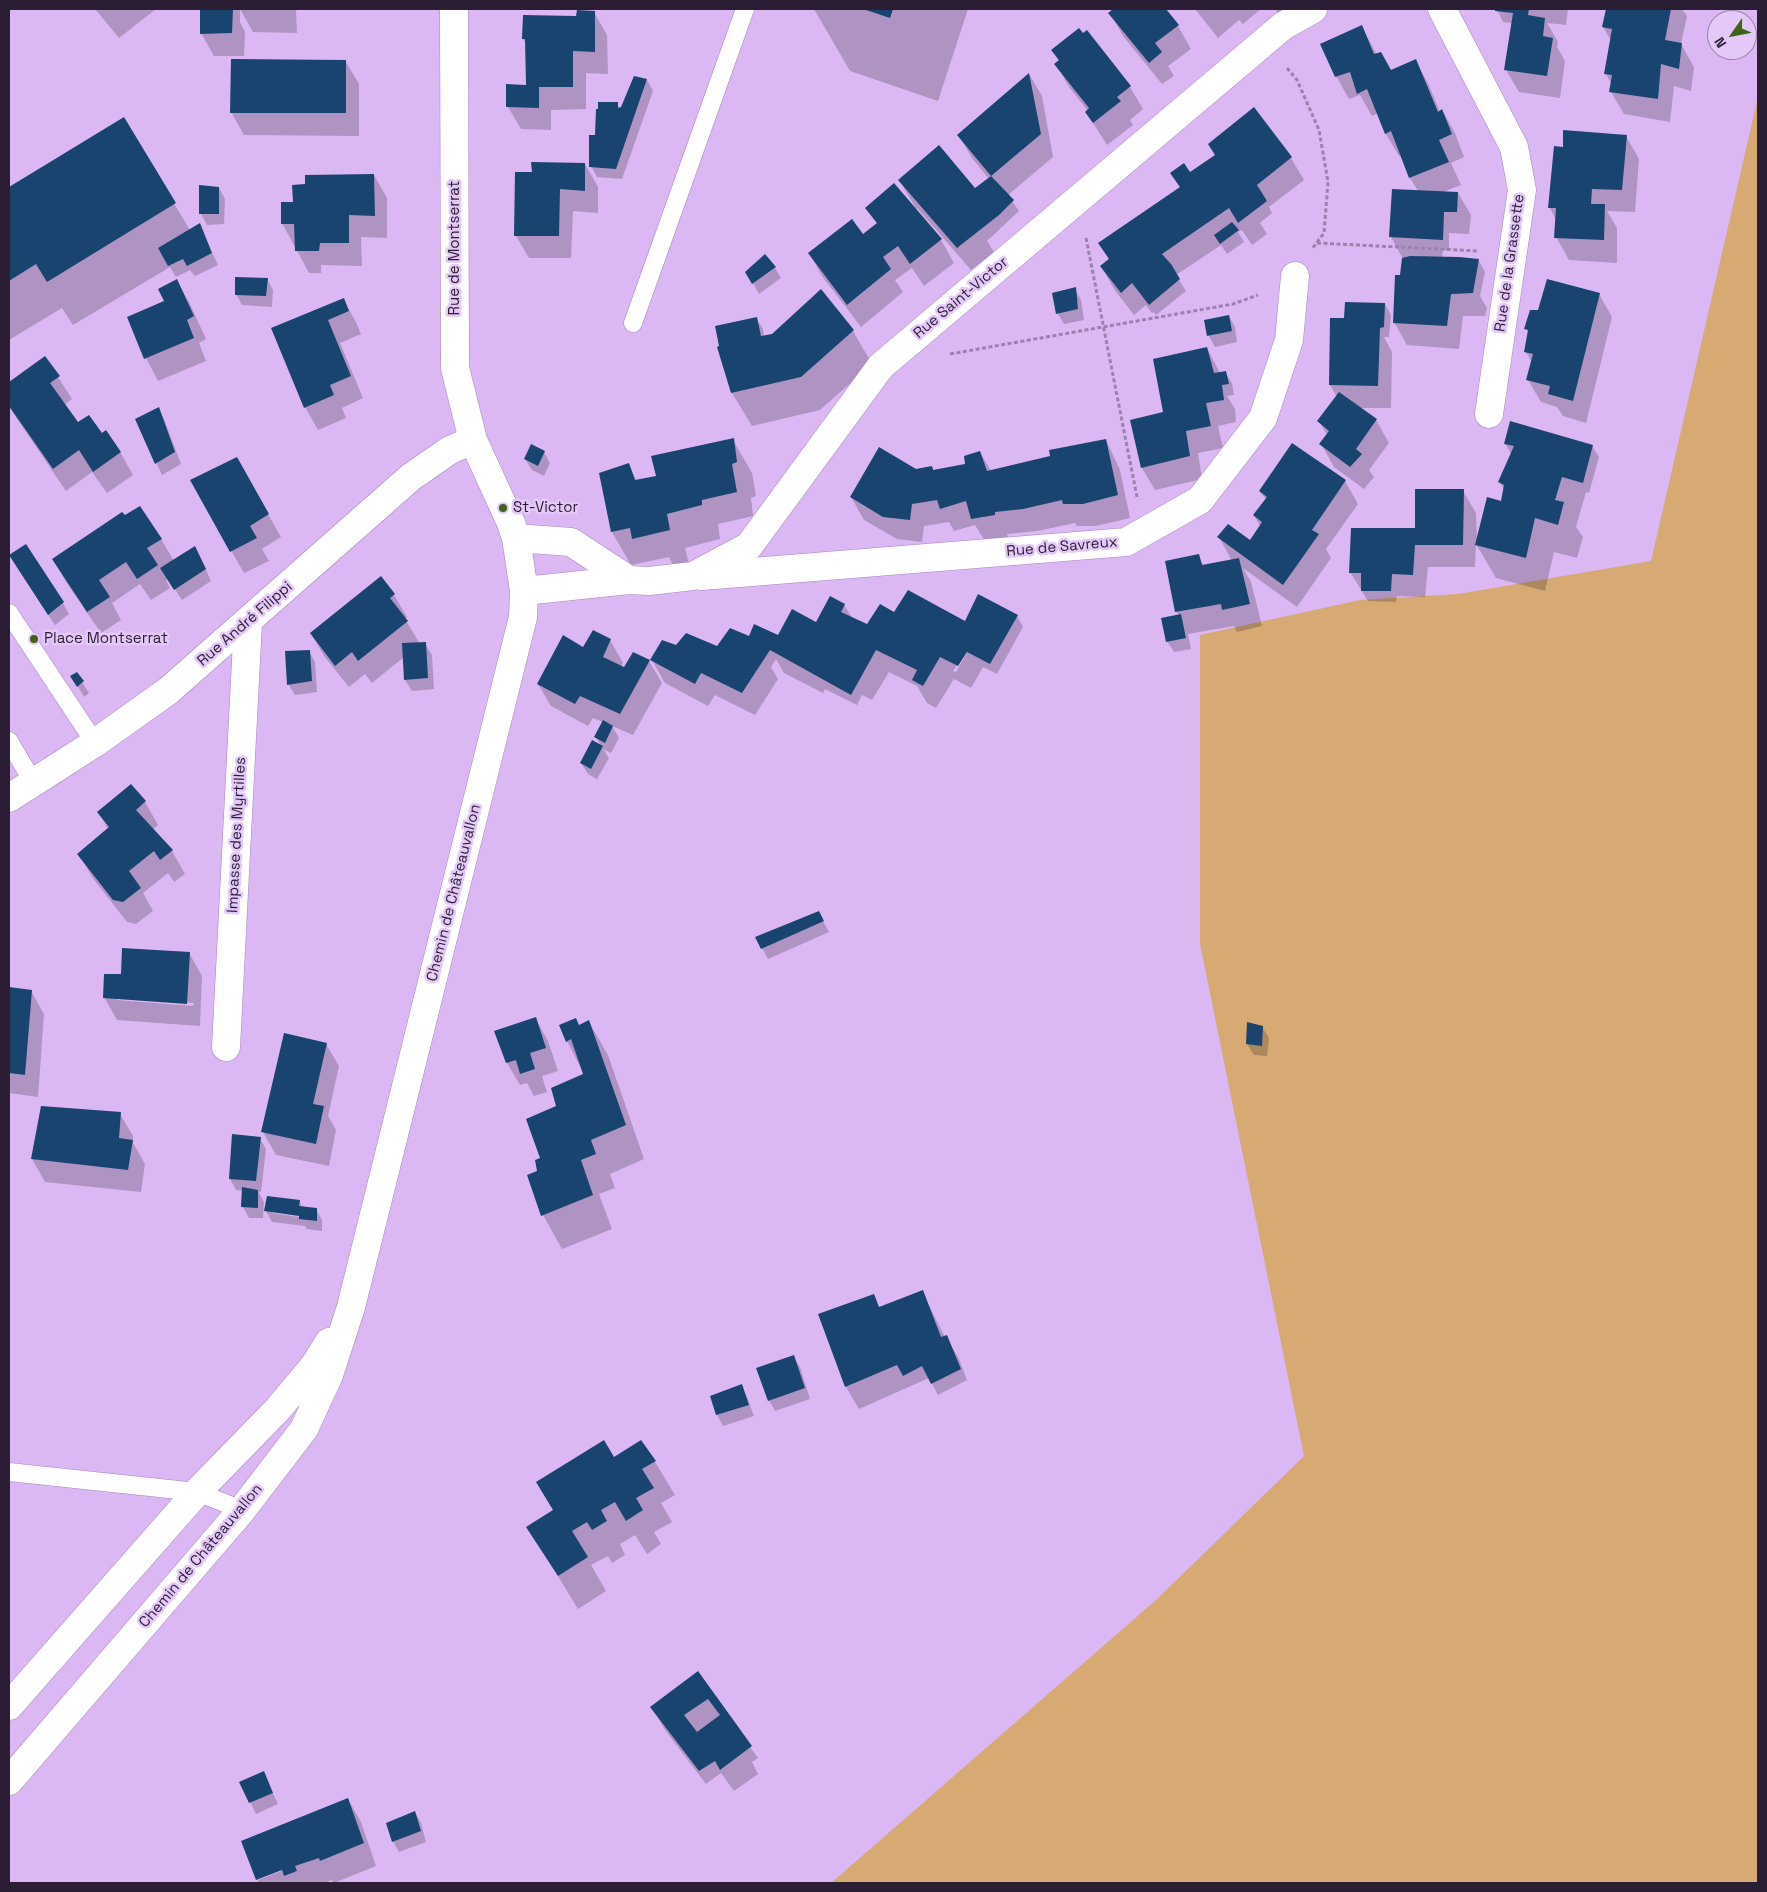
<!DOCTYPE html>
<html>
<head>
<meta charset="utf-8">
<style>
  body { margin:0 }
  #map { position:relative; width:1767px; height:1892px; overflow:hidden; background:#dbb8f3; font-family:"Space Grotesk",sans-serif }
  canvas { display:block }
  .frame { position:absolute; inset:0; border:10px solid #2b1e34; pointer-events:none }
  .north { position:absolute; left:1707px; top:10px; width:50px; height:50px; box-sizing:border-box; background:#e4c8f8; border:1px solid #9a84aa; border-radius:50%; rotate:237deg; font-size:14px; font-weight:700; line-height:20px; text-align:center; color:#2b1e34 }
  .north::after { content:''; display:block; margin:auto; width:18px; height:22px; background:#416319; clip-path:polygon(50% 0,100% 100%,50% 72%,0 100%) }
</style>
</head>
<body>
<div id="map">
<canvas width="1767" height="1892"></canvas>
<div class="frame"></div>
<div class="north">N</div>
</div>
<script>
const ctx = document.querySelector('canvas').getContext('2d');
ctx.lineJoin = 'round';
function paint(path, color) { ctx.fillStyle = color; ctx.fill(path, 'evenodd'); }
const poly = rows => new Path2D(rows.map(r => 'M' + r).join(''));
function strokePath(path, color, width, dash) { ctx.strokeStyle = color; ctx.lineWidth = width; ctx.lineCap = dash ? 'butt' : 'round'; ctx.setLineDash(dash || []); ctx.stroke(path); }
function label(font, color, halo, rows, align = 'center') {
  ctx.font = font + ' "Space Grotesk",sans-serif'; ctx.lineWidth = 5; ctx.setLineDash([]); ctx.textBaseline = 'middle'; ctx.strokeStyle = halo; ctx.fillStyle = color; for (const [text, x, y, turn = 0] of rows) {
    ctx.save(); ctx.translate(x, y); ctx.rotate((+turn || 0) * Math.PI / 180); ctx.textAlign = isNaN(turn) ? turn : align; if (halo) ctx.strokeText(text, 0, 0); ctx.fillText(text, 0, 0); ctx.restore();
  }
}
paint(poly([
  [1758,97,1758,1883,831,1883,1156,1600,1304,1456,1200,944,1200,635,1360,600,1458,594,1651,561]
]), '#d7aa73');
paint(poly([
  [95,9,156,9,119,38],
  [201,9,296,9,297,33,253,32,240,9,240,22,245,32,244,56,214,56,201,33],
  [814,9,968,9,938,101,850,71],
  [1115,9,1164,9,1178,26,1191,49,1168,66,1174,76,1162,84,1123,36,1110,13],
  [1195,9,1261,9,1243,24,1239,20,1218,38],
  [1275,9,1288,9,1280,15],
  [1497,9,1568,9,1566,25,1547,23,1558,42,1557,47,1565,61,1560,98,1519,92,1506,70,1512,23,1503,22],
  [1608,9,1682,9,1687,16,1681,44,1694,67,1691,91,1674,86,1670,122,1624,114,1611,92,1612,85,1606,74,1612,42,1603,27],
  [594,12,607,35,608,74,586,73,586,109,551,110,551,130,521,129,508,107,527,86,527,45,523,39],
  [1362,27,1377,55,1391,71,1415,61,1428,83,1440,112,1442,110,1455,133,1464,157,1451,163,1461,185,1443,192,1458,193,1471,215,1469,234,1449,233,1449,251,1443,250,1442,258,1479,261,1485,272,1480,296,1487,308,1485,316,1463,316,1459,349,1407,345,1394,322,1403,259,1391,237,1418,191,1410,178,1401,155,1399,156,1386,134,1378,113,1372,116,1360,95,1349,99,1336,76],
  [1053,50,1130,87,1143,109,1130,120,1133,125,1107,145,1086,112,1088,111,1069,87,1056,64,1059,62],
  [346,62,359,84,359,136,244,135,231,112],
  [1029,74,1042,96,1053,157,1008,195,1019,211,987,241,994,252,971,270,917,208,915,210,941,240,954,263,924,286,912,268,895,280,903,292,861,327,822,276,809,253,863,235,877,224,866,208,915,207,899,180,975,190,989,179,972,158,959,136],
  [647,80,653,91,622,179,597,177,591,166,617,104,620,109],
  [123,119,190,230,199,225,218,265,195,276,190,270,176,277,170,267,73,325,62,308,9,340,9,188],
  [1626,136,1639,159,1635,212,1607,211,1617,228,1617,263,1569,260,1556,237,1556,220,1550,208,1564,148],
  [1291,158,1304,180,1269,207,1272,213,1260,223,1267,234,1252,245,1242,230,1238,232,1244,242,1227,254,1221,245,1176,275,1186,291,1156,315,1154,312,1152,313,1146,305,1134,315,1114,289,1101,266,1180,188,1172,174,1190,174],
  [585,164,598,187,598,213,573,211,571,258,529,258,516,236,533,173],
  [374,175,387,198,387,238,361,237,362,266,321,265,321,273,309,273,282,223,294,203,306,185],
  [201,187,219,188,225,199,224,224,207,225,201,214],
  [775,268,781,278,759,294,753,283],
  [267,279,273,290,272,307,242,305,236,294],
  [177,281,190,304,206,339,199,343,206,361,158,381,146,358,128,318,166,302],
  [1075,289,1081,300,1084,320,1064,324,1058,314],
  [1599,294,1612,317,1586,423,1563,416,1557,407,1541,402,1528,380,1532,363,1526,352,1529,334,1526,328,1541,312],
  [343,299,356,322,361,334,340,343,363,398,342,408,346,418,318,430,305,407,272,329],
  [1385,304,1391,315,1389,337,1384,337,1392,352,1391,408,1359,408,1376,420,1389,443,1369,470,1374,477,1364,489,1334,467,1321,444,1327,435,1319,421,1337,397,1330,385,1346,319],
  [1229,316,1235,327,1237,342,1215,347,1209,336],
  [756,318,763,329,764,337,853,331,872,364,820,410,752,426,732,393],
  [1207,348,1220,373,1225,372,1232,383,1234,395,1227,396,1235,409,1236,422,1218,426,1223,448,1198,453,1202,479,1155,490,1142,468,1131,421,1165,413],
  [45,357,72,399,64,405,78,424,101,435,120,452,133,475,107,493,92,472,66,491,9,407,9,383],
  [158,408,164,419,181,464,162,475,137,419],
  [733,440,752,473,756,496,751,498,753,516,718,524,720,539,685,548,689,564,674,567,669,557,631,565,612,532,629,465,637,482,658,476],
  [1106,440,1120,470,1130,518,1096,526,1077,526,1075,523,1037,531,1007,534,1008,537,985,541,975,525,954,531,949,522,924,526,922,542,897,539,864,520,851,497,916,471,932,467,934,471,966,466,980,452,991,471,1051,457],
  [1505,443,1592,446,1599,457,1589,493,1586,492,1576,527,1583,537,1577,558,1554,552,1545,591,1496,578,1476,544,1475,567,1428,567,1425,597,1397,596,1396,602,1368,601,1350,572,1416,530,1463,491,1476,513,1477,541,1502,502,1504,490,1500,482,1511,454],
  [544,452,550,463,544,476,532,470,525,459],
  [191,481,249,481,281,537,262,549,269,561,244,573],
  [1345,481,1358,504,1326,549,1331,558,1297,607,1243,568,1251,582,1262,626,1237,632,1234,626,1188,634,1191,649,1174,652,1167,641,1179,616,1176,611,1198,556,1204,566,1232,561,1219,537,1255,545,1261,527,1254,516,1266,500,1260,491],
  [161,539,174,561,201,559,211,581,182,600,168,579,166,580,170,588,151,600,140,584,112,603,121,620,101,633,66,582,53,559],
  [16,566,63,603,69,614,55,625],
  [394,595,407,617,405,619,420,644,425,644,432,655,434,689,412,691,405,680,404,657,372,683,365,674,349,687,324,656,311,634],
  [844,605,853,619,867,626,895,614,969,625,1017,616,1023,627,997,674,983,667,971,688,954,679,936,708,927,703,917,686,889,672,872,700,862,695,857,705,825,689,823,693,784,673,776,659,771,667,778,679,755,715,715,695,708,706,665,683,652,660,676,647,718,647,748,637,777,636,817,623],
  [972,640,974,640,956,672,953,671],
  [610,640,623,663,621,667,625,669,649,661,662,683,633,735,612,726,619,738,611,753,603,749,609,758,597,779,588,774,581,763,601,746,596,737,603,722,593,718,588,726,551,706,538,684,583,648],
  [309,651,315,662,317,692,295,695,289,685],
  [72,676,82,682,89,693,84,697],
  [131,786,145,802,158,825,152,830,172,851,185,874,174,882,168,873,143,893,153,911,136,924,127,922,92,877,79,854,108,829,99,813],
  [818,912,829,932,768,959,762,948],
  [189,953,202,976,200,1026,117,1020,104,997,122,976],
  [117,997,194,1003,193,1006,117,1000],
  [9,988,31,991,44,1014,38,1097,9,1093],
  [535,1018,548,1041,558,1071,542,1076,547,1092,534,1096,527,1083,520,1085,507,1063],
  [589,1022,608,1055,644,1159,610,1174,615,1188,599,1194,612,1229,562,1249,543,1215,529,1176,538,1172,557,1107,584,1074,567,1041,579,1026],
  [1262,1027,1269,1038,1267,1056,1254,1055,1247,1044],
  [326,1044,339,1066,328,1116,336,1130,329,1166,276,1155,263,1132],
  [120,1114,133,1136,133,1143,145,1164,141,1192,45,1182,32,1159],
  [233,1136,260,1139,266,1149,261,1192,258,1191,264,1202,263,1218,249,1218,243,1207,243,1191,236,1190,230,1179],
  [299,1201,303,1208,316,1209,322,1220,322,1231,307,1229,305,1226,272,1222,266,1211],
  [272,1211,306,1215,306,1218,272,1213],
  [922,1292,945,1337,946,1337,959,1359,967,1380,938,1395,929,1378,859,1409,846,1387,873,1296,880,1308],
  [793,1356,800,1367,810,1399,775,1411,769,1400],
  [741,1386,747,1397,754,1416,723,1426,717,1415,712,1397],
  [641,1442,655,1462,675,1495,661,1503,672,1522,654,1532,661,1544,647,1554,635,1535,620,1544,625,1555,612,1563,608,1556,591,1565,606,1591,578,1609,528,1527,554,1511,614,1459],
  [713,1695,758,1758,752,1762,758,1774,734,1791,721,1773,706,1784,665,1730,652,1708],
  [263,1773,278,1804,256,1814,241,1782],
  [348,1799,361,1822,376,1866,334,1883,332,1880,324,1883,259,1883,243,1842],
  [288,1866,289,1868,258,1880,258,1878],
  [415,1812,421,1823,426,1842,399,1852,393,1841]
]), '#0003');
paint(poly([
  [200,9,233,9,232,33,200,34],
  [863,9,893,9,890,18],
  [1113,9,1166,9,1179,25,1155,43,1162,52,1149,63,1108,13],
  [1495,9,1529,9,1528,15,1545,18,1543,36,1553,38,1547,76,1504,70,1513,13,1495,11],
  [1606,9,1671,9,1665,40,1682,43,1679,69,1661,64,1658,99,1609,92,1612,75,1604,74,1612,29,1602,27],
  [577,10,595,11,595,52,573,51,573,87,539,87,539,108,506,107,506,84,526,85,525,39,522,39,523,15,576,16],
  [1362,25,1374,54,1381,52,1391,70,1416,59,1438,112,1442,109,1452,134,1439,140,1449,162,1409,178,1391,131,1385,134,1367,89,1357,94,1350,72,1335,77,1320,44],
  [1079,28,1083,33,1087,30,1131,86,1117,97,1121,101,1093,123,1085,112,1089,108,1054,64,1059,60,1051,50],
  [231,59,346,60,346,113,230,113],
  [1029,73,1041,134,991,176,957,135],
  [634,76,647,79,616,169,589,167,589,135,595,135,596,109,598,109,598,102,618,102,618,108,621,107],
  [1254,107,1292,157,1257,185,1267,201,1238,223,1229,208,1162,254,1171,264,1180,279,1149,305,1132,283,1121,293,1100,266,1109,259,1098,243,1180,187,1170,173,1184,163,1190,172,1215,155,1208,144],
  [124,117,176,203,47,282,36,264,9,281,9,187],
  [1563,130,1627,135,1622,190,1592,189,1591,204,1605,204,1604,240,1554,238,1556,208,1548,208,1554,146,1563,147],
  [939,145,975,188,991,176,1014,200,999,215,957,248,898,180],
  [531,162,585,163,585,191,560,189,559,236,514,236,515,172,532,172],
  [374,174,375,216,349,215,349,243,320,243,319,251,295,251,294,224,281,224,281,202,293,202,292,185,305,184,305,175],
  [894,183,942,239,910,264,898,246,883,257,891,269,847,305,808,253,852,219,863,234,877,223,865,208],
  [199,185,219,187,219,214,199,214],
  [1392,189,1458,192,1457,212,1444,212,1443,240,1389,237],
  [1232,222,1239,230,1220,244,1214,235],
  [200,223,212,253,187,266,183,259,168,266,158,248],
  [765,254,776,267,752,284,745,272],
  [1410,256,1459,257,1479,259,1473,293,1451,294,1447,326,1393,323,1395,275,1400,275,1402,258],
  [235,277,268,278,266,296,235,295],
  [177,279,194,316,187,320,194,338,144,359,127,317,164,301,158,289],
  [1547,279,1600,293,1573,401,1548,394,1550,386,1526,380,1533,354,1524,352,1528,330,1524,329,1530,310,1538,310],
  [1076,287,1078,309,1056,314,1052,293],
  [821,289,854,330,801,377,731,393,717,347,719,346,715,326,757,317,761,336,772,334],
  [344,298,349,311,328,320,351,376,330,385,334,395,304,408,271,328],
  [1345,302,1385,303,1384,327,1380,328,1378,386,1329,385,1330,318,1344,318],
  [1229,315,1232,331,1207,336,1204,320],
  [1207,347,1214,373,1226,371,1229,384,1222,385,1224,400,1206,403,1211,426,1186,431,1190,456,1141,468,1130,420,1163,412,1153,359],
  [45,356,60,376,50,383,78,422,89,415,102,433,106,430,121,452,93,472,79,450,53,469,9,406,9,382],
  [1339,392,1377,419,1356,449,1362,454,1350,467,1319,444,1329,431,1317,421],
  [159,407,175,452,155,464,135,419],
  [1510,421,1593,445,1583,483,1562,477,1555,500,1564,502,1558,525,1535,518,1526,558,1475,545,1487,497,1501,501,1504,485,1498,482,1514,446,1504,444],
  [734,438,737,462,732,464,737,492,702,500,702,505,667,514,670,530,632,539,630,528,611,532,599,473,629,463,635,480,656,476,651,456],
  [1106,439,1118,495,1083,504,1063,504,1062,500,1023,509,995,512,995,515,971,519,966,501,940,509,937,500,912,504,910,520,883,517,850,497,879,447,916,469,932,466,933,470,965,464,964,456,980,451,987,471,1050,456,1049,450],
  [1292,443,1346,480,1312,530,1319,534,1283,585,1217,537,1228,524,1250,540,1262,522,1253,515,1267,497,1259,491],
  [531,444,545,451,538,466,524,459],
  [237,457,269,514,250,526,257,538,230,552,190,480],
  [1415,489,1464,489,1463,545,1415,545,1413,575,1392,574,1391,591,1361,591,1361,573,1349,573,1351,528,1415,528],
  [140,506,162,539,147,548,158,565,137,579,126,562,99,580,110,597,87,612,52,559,122,512,125,515],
  [26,544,64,602,48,615,9,555],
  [195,546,206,569,174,590,160,568],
  [1199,554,1202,565,1239,558,1250,604,1222,610,1221,604,1175,612,1165,561],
  [381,576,395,594,390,598,408,621,358,661,352,652,335,666,310,633],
  [908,590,965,621,978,594,1018,615,990,664,967,652,958,666,940,657,923,686,912,680,917,670,876,650,851,695,770,650,742,693,701,673,695,684,650,660,662,640,676,645,686,633,717,646,730,628,749,636,754,624,778,635,792,609,816,622,830,596,845,604,841,612,867,624,880,604,894,612],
  [1181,614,1186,638,1166,642,1161,618],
  [593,630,611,639,603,657,624,667,633,652,650,660,620,714,580,696,575,704,537,684,563,635,583,647],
  [426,642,428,678,404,680,402,643],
  [310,650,312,681,287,685,285,651],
  [77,672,84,681,77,687,70,676],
  [603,720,613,726,605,743,594,737],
  [592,740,603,746,591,769,580,763],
  [131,784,146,801,136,810,173,850,160,860,154,851,129,871,141,888,123,902,113,900,77,854,109,827,97,812],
  [819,911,824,921,761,949,755,937],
  [122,948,190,952,187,1004,103,998,104,974,121,974],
  [9,987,32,990,25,1075,9,1073],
  [536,1017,546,1048,530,1053,535,1069,520,1074,516,1060,506,1063,494,1031],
  [576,1018,579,1025,589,1020,626,1125,591,1140,596,1154,581,1160,593,1195,541,1216,527,1175,537,1171,535,1160,540,1158,526,1119,556,1106,551,1088,583,1074,571,1039,566,1042,559,1025],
  [1247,1022,1263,1026,1262,1046,1246,1044],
  [284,1033,327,1043,313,1104,324,1106,316,1144,261,1132],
  [41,1106,121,1112,119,1138,133,1140,128,1170,31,1159],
  [232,1134,261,1137,256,1181,229,1179],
  [242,1187,258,1190,258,1208,241,1207],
  [267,1196,300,1200,299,1206,317,1208,317,1221,299,1219,299,1216,264,1211],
  [923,1290,941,1337,947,1335,961,1369,931,1384,922,1366,903,1376,897,1365,845,1387,818,1314,874,1294,879,1307],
  [794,1355,805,1388,768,1401,756,1368],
  [742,1384,749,1405,716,1415,710,1396],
  [604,1440,614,1457,641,1440,656,1461,642,1469,654,1488,636,1498,643,1510,626,1521,615,1502,601,1510,607,1521,592,1530,587,1522,572,1531,588,1557,558,1576,526,1527,553,1510,536,1482],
  [698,1671,752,1746,720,1770,715,1761,699,1771,650,1707],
  [708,1699,720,1715,697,1732,684,1715],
  [264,1771,273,1793,249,1803,239,1782],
  [348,1798,364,1843,320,1861,319,1858,295,1866,297,1871,284,1876,282,1870,256,1880,241,1841],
  [415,1811,421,1831,392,1842,386,1823]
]), '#194470');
const service = poly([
  [633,323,745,9],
  [9,613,95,743],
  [9,741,33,782],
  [9,1472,197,1492,242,1510]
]);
const minor = poly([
  [1442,9,1514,147,1522,190,1489,414],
  [516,538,571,542,629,580,524,591],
  [702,576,1126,542,1200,500,1263,418,1289,340,1295,276],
  [629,580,649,581,693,576,749,546,881,366,1283,26,1313,9],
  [9,798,95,743,168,691,411,477,450,450,473,440],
  [226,1047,248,622],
  [9,1706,197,1492,277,1410,314,1366,329,1342],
  [9,1781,242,1510,304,1429,329,1375,351,1307,523,617,524,591,516,538,511,523,473,440,455,368,454,9]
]);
strokePath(service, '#a685bd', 19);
strokePath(minor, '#a685bd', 29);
strokePath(poly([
  [1287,68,1297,80,1319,130,1328,182,1324,233,1312,249],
  [1086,238,1137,497],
  [1317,243,1479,251],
  [950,354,1233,304,1258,295]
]), '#9c81ae', 3, [4, 2.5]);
strokePath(service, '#fff', 18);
strokePath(minor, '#fff', 28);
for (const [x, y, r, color] of [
  [503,508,5,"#416319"],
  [34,639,5,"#416319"]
]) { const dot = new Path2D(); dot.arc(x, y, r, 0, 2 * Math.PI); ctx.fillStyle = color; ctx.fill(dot); strokePath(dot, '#e4c8f8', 2); }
label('15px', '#2b1e34', '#e4c8f8', [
  ["Rue de Montserrat",455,248,-90],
  ["Rue de la Grassette",1510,263,-82],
  ["Rue Saint-Victor",961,298,-40],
  ["Rue de Savreux",1062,547,-5],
  ["Rue André Filippi",245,624,-41],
  ["Impasse des Myrtilles",237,835,-87],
  ["Chemin de Châteauvallon",454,893,-76],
  ["Chemin de Châteauvallon",201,1556,-50]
]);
label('15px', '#2b1e34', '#e4c8f8', [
  ["St-Victor",513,508],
  ["Place Montserrat",44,639]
], 'left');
</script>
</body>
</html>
